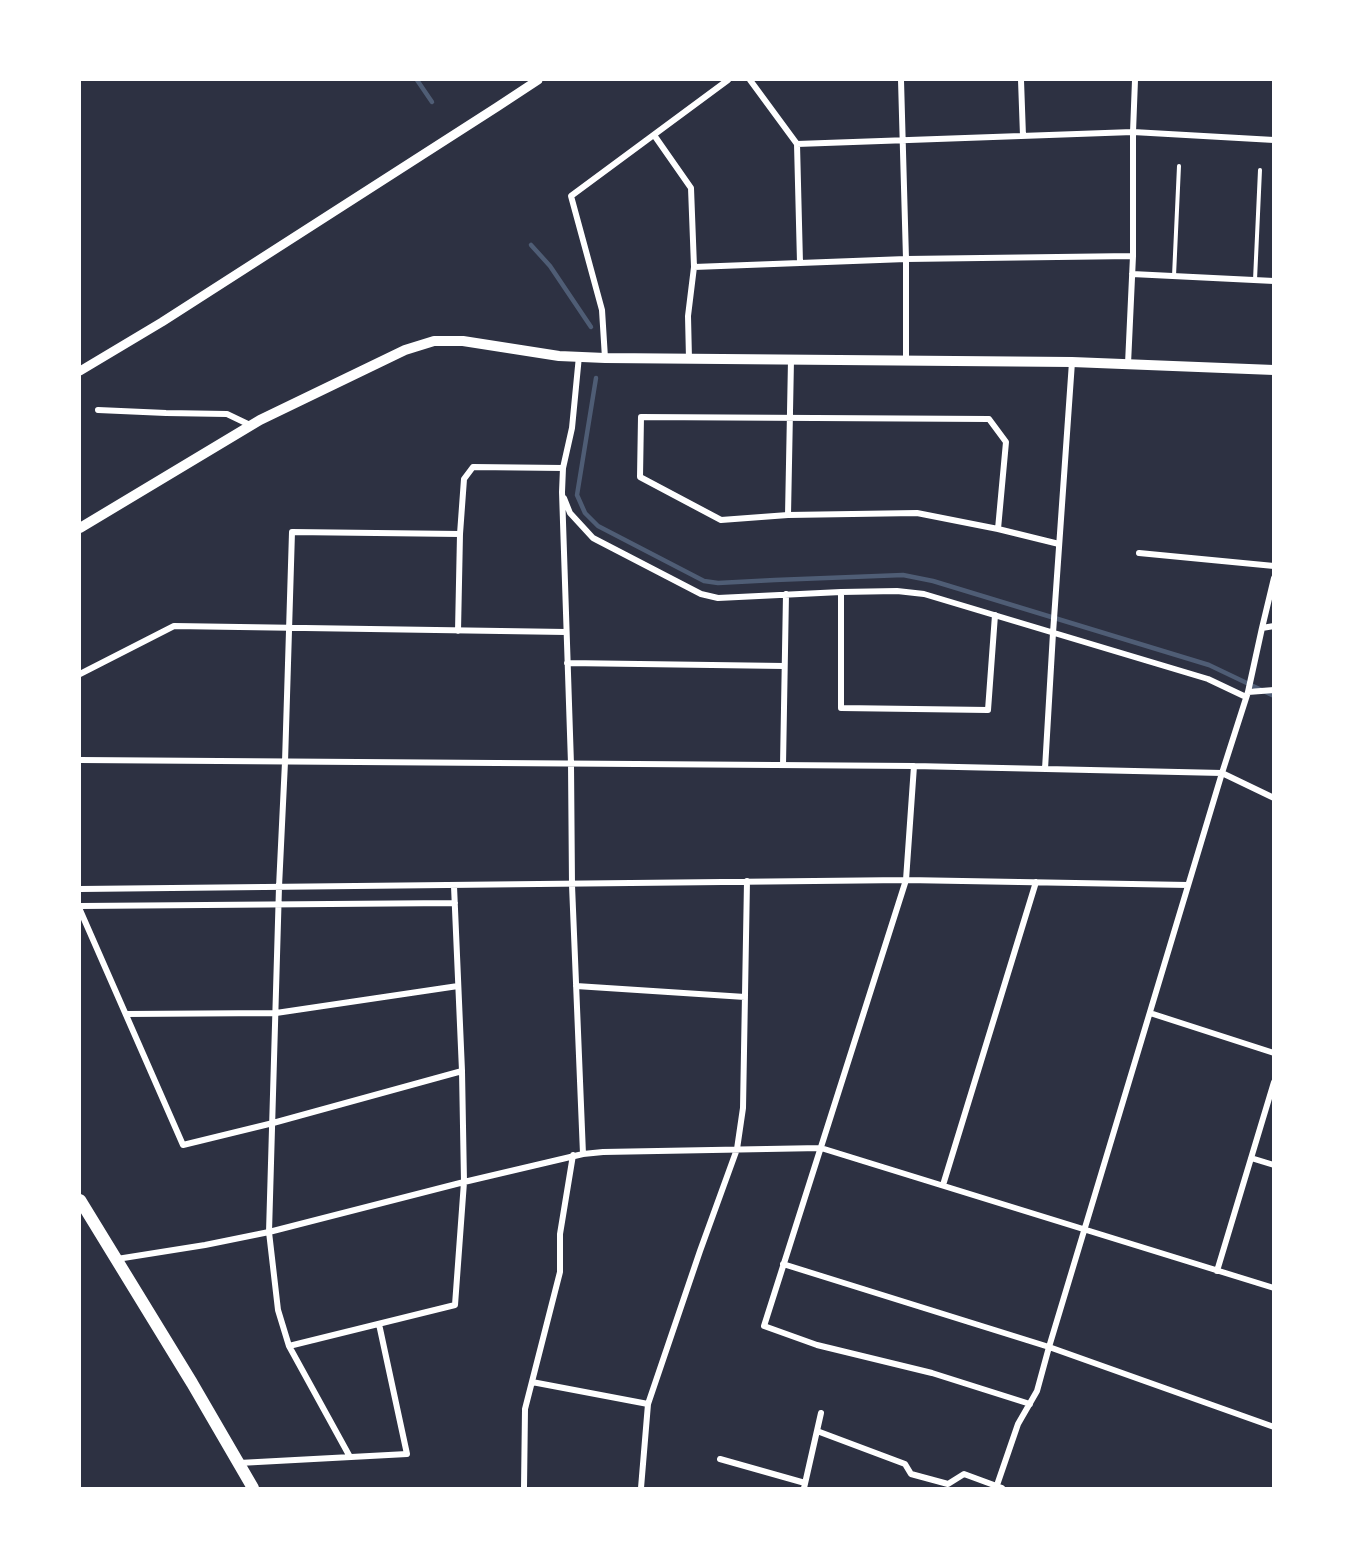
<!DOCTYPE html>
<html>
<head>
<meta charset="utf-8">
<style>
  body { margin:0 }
  #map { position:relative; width:1353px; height:1568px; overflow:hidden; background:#2d3142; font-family:Poppins,sans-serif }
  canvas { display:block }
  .frame { position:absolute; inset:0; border:81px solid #fff; pointer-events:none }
</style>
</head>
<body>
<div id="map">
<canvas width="1353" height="1568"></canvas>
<div class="frame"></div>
</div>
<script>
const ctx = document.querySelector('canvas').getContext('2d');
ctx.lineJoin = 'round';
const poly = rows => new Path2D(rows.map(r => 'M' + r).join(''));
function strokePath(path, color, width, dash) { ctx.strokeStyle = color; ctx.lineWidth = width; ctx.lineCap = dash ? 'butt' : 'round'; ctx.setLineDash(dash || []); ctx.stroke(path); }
strokePath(poly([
  [417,80,432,102],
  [531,245,550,266,591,327],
  [596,378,577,495,585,513,598,526,704,581,718,583,775,580,903,575,933,581,1209,665,1274,696]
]), '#4f5d75', 4.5);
strokePath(poly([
  [1174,276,1179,166],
  [1255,280,1260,170]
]), '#fff', 4);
strokePath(poly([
  [750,80,797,144,800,263],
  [901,80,906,259,906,361],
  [1021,80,1023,136],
  [654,135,691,188,694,267,688,316,689,359],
  [797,144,1133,132,1274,140],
  [694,267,906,259,1133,256],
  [1132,274,1274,281],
  [579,356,572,428,563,468,562,492,571,764,572,885,583,1154],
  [605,358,602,310,571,196,728,80],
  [1128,364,1133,256,1133,132,1135,80],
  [98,410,166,413,227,414,250,425],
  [564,498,570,513,593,538,701,594,718,598,841,592,897,591,924,594,1208,679,1246,697],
  [788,515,791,360],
  [998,529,1006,442,989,419,641,417,640,477,721,520,788,515,917,513,998,529,1059,544],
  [1139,553,1274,566],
  [841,592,841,708,988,710,995,615],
  [1262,628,1274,578],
  [458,631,460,534,464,479,473,467,563,468],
  [567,663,784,666],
  [80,674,174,626,566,632],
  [1248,692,1274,690],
  [80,760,914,766,1222,773,1274,798],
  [783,765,786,594],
  [914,766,906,880,764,1326,817,1345,932,1373,1030,1404],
  [1045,769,1053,633,1072,362],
  [80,889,906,880,1188,885],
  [80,906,455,903],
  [80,910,183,1145,273,1123,462,1071],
  [576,986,745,997],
  [1150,1013,1274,1053],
  [126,1014,276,1013,458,986],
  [1251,1158,1274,1165],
  [943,1185,1036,882],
  [117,1259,205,1245,269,1232,464,1182,583,1154,603,1152,821,1148,1274,1288],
  [783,1264,1049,1347,1274,1427],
  [1217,1271,1274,1082],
  [289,1346,455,1305,464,1182,462,1071,454,886],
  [532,1382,648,1404],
  [817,1431,905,1464,911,1474,948,1484,964,1474,1002,1488],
  [350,1457,289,1346,278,1310,269,1232,279,887,285,762,292,532,460,534],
  [720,1459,805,1483],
  [239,1463,407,1454,379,1324],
  [524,1488,525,1409,560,1272,560,1234,573,1155],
  [641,1488,648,1404,700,1251,737,1149,743,1108,747,881],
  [804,1488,821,1413],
  [996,1488,1018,1424,1037,1391,1049,1347,1222,773,1248,692,1262,628,1274,626]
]), '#fff', 6);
strokePath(poly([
  [80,371,162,322,497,107,538,80]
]), '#fff', 9);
strokePath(poly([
  [80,528,260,420,405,350,434,341,463,341,559,356,605,358,1072,362,1274,370]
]), '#fff', 10);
strokePath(poly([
  [80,1200,192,1383,253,1488]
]), '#fff', 12);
</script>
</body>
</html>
